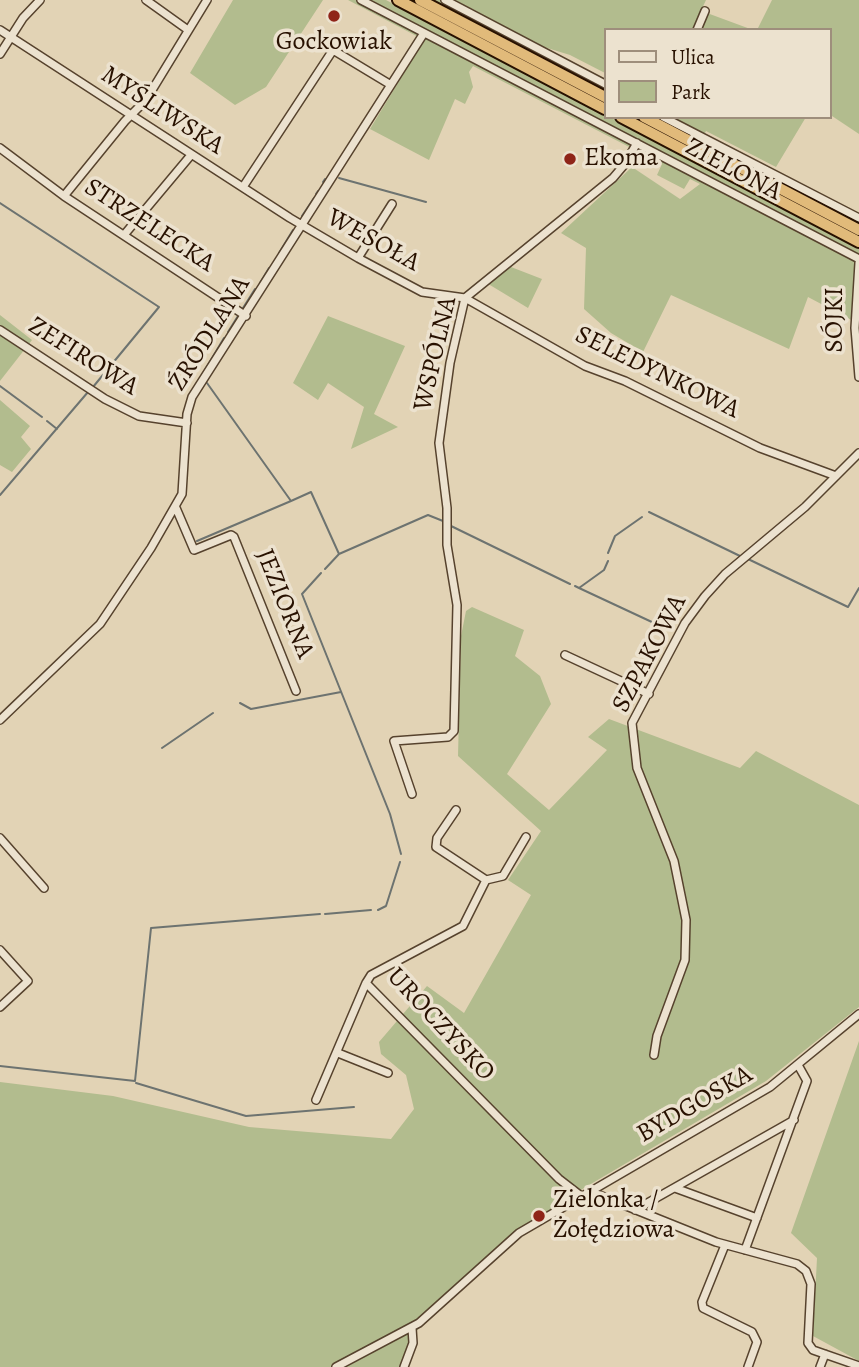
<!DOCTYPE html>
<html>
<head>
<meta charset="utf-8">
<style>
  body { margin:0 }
  #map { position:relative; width:859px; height:1367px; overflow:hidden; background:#e2d3b5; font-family:Alegreya,serif }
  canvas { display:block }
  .legend { position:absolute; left:604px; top:28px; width:228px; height:91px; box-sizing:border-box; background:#ece2cf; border:2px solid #9e8e7c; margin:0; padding:9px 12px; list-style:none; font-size:21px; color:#281100 }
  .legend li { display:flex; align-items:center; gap:14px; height:35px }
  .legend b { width:35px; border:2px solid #9e8e7c }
</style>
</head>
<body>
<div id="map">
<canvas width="859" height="1367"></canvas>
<ul class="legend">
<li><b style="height:9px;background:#ece2cf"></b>Ulica</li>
<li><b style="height:19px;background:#b2bc8e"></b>Park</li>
</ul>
</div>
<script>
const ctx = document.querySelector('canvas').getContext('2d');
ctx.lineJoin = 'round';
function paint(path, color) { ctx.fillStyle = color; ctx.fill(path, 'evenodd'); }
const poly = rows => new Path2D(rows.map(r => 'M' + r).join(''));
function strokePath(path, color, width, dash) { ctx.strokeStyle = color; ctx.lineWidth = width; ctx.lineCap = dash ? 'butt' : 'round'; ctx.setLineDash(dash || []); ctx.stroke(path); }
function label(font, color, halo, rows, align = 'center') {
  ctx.font = font + ' Alegreya,serif'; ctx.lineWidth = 7; ctx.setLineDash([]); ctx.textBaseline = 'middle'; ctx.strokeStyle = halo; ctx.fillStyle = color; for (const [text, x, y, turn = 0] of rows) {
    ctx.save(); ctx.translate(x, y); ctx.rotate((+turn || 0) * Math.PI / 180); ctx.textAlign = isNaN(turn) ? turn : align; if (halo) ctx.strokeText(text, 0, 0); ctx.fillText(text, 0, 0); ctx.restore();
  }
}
paint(poly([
  [233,0,323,0,266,87,235,105,190,73],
  [348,0,386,0,859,248,859,324,808,297,789,349,671,295,643,352,611,333,584,309,586,248,561,233,632,167,680,199,700,184,690,179,684,189,657,175,662,164,473,66,469,72,473,87,465,104,455,99,429,160,370,129,424,40],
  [433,0,442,0,605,86,605,90],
  [455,0,706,0,692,30,605,30,605,73,570,55,544,47],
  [772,0,859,0,859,134,829,114,829,30,757,30],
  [707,13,753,30,700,30],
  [671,117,806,117,776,167,706,131,704,135],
  [511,267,542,279,528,308,485,282],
  [0,315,32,340,0,381],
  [328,316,405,346,374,414,398,427,351,449,364,407,328,383,318,400,293,383],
  [0,400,30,426,21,437,31,449,12,472,0,465],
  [472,607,524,630,515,656,540,676,551,704,507,774,549,810,607,750,588,737,609,719,740,768,756,751,859,805,859,1007,766,1081,584,1188,490,1253,410,1338,400,1367,0,1367,0,1082,113,1096,249,1127,391,1139,414,1109,406,1075,381,1054,379,1042,427,986,464,1013,531,895,508,880,541,831,458,756,461,636,466,611],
  [859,1041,859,1361,813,1336,817,1258,791,1233]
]), '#b2bc8e');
strokePath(poly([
  [339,178,426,202],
  [323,182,325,179],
  [316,194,318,191],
  [0,203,159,307,93,387],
  [302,216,314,198],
  [279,253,293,230],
  [260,283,269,268],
  [243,308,255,289],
  [228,332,238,316],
  [202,375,224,338],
  [207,383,291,501,311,492,339,554],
  [0,386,42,417],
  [47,421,57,429],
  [0,495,88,392],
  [649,512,740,556],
  [449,525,570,584],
  [197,541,291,501],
  [608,553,615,536,642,517],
  [748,559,848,607,859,588],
  [325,569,339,554,428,515,443,521],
  [321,573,302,594,390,814,401,854],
  [575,586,579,588,604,570,608,561],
  [579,588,654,623],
  [240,703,251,709,341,692],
  [162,748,213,713],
  [378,910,386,906,400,862],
  [325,914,371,910],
  [0,1066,135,1081,151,928,320,914],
  [136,1083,246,1116,354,1107]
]), '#6d7370', 2);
const minor = poly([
  [146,0,188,30],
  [361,0,859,259],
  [445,0,605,84],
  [0,30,290,218,358,258,422,292,465,298,585,366,625,381,760,448,836,476],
  [697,30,705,11],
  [0,54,23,18,40,0],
  [663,117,859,218],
  [0,148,64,196,246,316],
  [243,187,333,50,391,85],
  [64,196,125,121,146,100,207,0],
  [124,235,191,155],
  [358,258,392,204],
  [859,263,855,328,859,377],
  [0,330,105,399,139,416,187,423],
  [176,508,194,550,231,535,234,537,296,691],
  [565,655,649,694],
  [0,720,100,624,151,548,182,494,187,414,192,397,424,33],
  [412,794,394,741,448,737,454,731,457,605,447,545,447,508,439,443,450,363,465,298,613,178,624,165,637,143],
  [456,810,437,838,436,847,486,880],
  [526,837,503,876,486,880,463,926,371,975,366,983,559,1179,581,1196],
  [0,838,44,888],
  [0,950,28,981,0,1007],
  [338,1053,388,1073],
  [654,1055,657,1036,685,960,686,920,674,861,637,768,632,723,685,623,705,596,725,574,805,507,859,453],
  [316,1100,366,983],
  [675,1188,757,1218],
  [589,1191,716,1242,797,1264,806,1271,811,1284,808,1343,813,1350,859,1366],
  [635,1210,794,1120],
  [725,1245,702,1302,703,1308,752,1332,757,1342,748,1367],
  [745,1250,807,1081,798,1065],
  [336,1367,419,1323,519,1233,770,1087,859,1014],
  [404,1367,413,1343,412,1328],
  [820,1367,825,1354]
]);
const highway = poly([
  [398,0,605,109],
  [420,0,605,97],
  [621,117,859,242],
  [644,117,859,230]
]);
strokePath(minor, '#56422d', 10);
strokePath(highway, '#281100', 14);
strokePath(minor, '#ece2cf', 7);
strokePath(highway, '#e1ba7a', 10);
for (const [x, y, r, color] of [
  [334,16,7,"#8f2418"],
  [570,159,7,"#8f2418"],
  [539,1216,7,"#8f2418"]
]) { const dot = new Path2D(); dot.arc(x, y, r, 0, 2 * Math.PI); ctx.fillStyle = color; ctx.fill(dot); strokePath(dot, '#ece2cf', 2.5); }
label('26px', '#281100', '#ece2cf', [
  ["Gockowiak",334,43,"center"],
  ["Ekoma",584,159],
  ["Zielonka /",553,1201],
  ["Żołędziowa",553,1231]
], 'left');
label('26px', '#281100', '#ece2cf', [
  ["MYŚLIWSKA",162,111,33],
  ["ZIELONA",733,170,28],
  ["STRZELECKA",149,226,33],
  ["WESOŁA",373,241,29],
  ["SÓJKI",836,320,-90],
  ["ŹRÓDLANA",210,334,-58],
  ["WSPÓLNA",436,354,-77],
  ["ZEFIROWA",83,357,32],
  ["SELEDYNKOWA",657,373,26],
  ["JEZIORNA",284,604,68],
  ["SZPAKOWA",650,654,-62],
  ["UROCZYSKO",440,1025,47],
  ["BYDGOSKA",695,1105,-30]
]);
</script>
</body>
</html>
